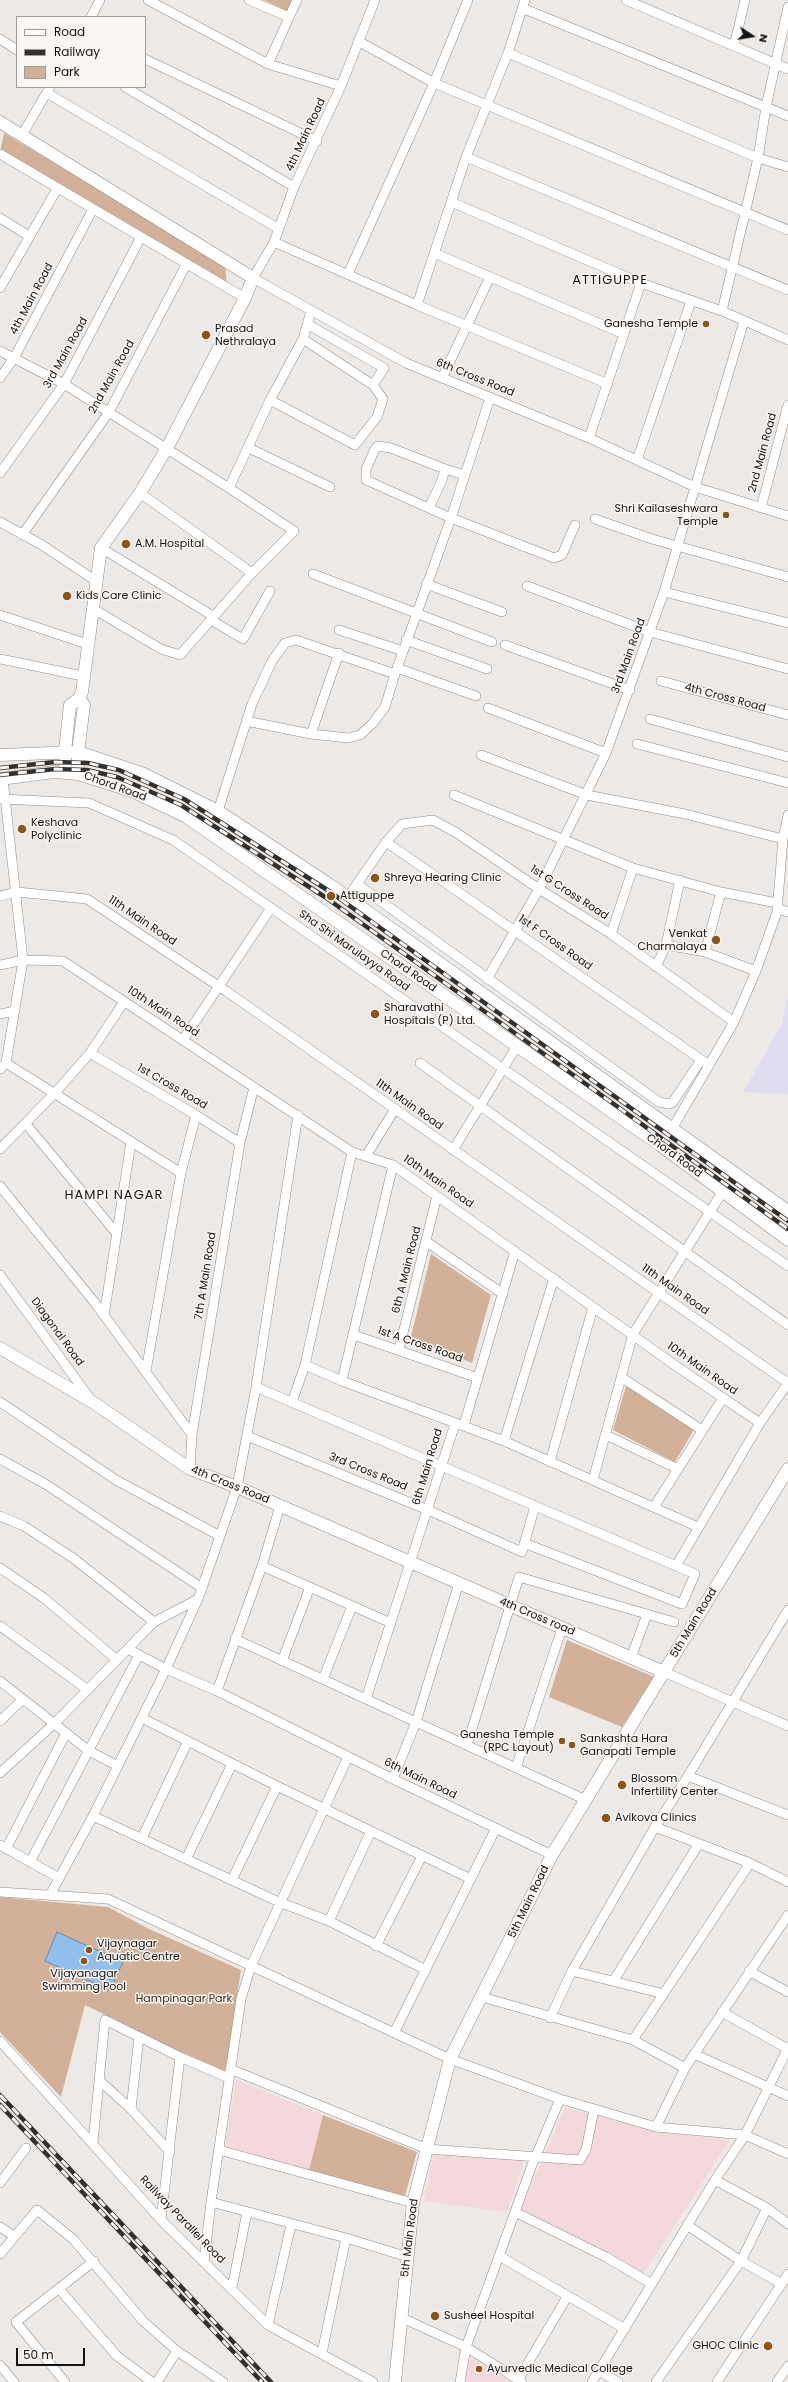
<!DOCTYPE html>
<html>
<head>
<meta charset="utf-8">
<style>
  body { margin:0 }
  #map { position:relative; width:788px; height:2382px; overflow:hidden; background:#ede9e6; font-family:Poppins,sans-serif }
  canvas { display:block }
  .legend { position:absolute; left:16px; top:16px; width:130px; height:72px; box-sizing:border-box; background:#faf6f3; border:1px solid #9e9b99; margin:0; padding:5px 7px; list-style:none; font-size:12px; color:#141312 }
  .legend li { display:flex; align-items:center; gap:8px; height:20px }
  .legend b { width:20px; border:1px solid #9e9b99 }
  .north { position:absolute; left:732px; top:16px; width:40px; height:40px; -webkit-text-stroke:3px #faf6f3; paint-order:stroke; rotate:102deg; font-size:11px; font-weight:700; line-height:16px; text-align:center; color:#141312 }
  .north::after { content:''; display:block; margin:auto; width:14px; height:18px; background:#141312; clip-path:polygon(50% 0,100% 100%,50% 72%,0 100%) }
  .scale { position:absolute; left:16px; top:2348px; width:69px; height:18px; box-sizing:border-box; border:2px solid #141312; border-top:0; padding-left:5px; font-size:12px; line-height:14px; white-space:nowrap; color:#141312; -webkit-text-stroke:3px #faf6f3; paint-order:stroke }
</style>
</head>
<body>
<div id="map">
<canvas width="788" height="2382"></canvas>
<ul class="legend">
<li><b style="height:5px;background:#fff"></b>Road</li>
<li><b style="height:5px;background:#333130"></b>Railway</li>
<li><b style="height:11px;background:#d3b198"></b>Park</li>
</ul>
<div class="north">N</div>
<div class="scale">50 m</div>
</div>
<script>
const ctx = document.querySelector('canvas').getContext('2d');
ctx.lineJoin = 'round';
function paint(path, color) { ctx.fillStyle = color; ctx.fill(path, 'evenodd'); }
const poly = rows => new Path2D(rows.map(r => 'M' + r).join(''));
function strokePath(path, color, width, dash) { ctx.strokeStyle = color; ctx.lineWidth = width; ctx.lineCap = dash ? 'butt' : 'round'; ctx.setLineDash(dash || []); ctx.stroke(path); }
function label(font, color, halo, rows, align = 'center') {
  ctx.font = font + ' Poppins,sans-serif'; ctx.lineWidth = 3; ctx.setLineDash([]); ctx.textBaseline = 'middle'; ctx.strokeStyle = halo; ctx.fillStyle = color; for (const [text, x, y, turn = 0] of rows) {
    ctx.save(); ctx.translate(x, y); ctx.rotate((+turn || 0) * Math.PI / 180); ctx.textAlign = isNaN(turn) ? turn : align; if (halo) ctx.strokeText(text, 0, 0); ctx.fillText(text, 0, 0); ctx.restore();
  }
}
paint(poly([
  [788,996,788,1094,743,1092,782,1024]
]), '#e0dcf2');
paint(poly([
  [236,2080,323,2115,309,2170,225,2146],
  [565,2108,655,2131,730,2140,640,2279,519,2213],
  [434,2152,524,2160,507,2212,424,2201],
  [470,2357,510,2382,465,2382]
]), '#f3d8dc');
paint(poly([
  [264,0,295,0,289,12],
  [4,133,225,266,227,286,0,153],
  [431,1254,491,1295,472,1363,411,1337],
  [627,1383,695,1428,675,1462,613,1430],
  [567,1640,654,1677,622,1727,549,1697],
  [0,1897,108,1907,149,1929,241,1970,225,2074,85,2005,61,2097,0,2032],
  [323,2115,417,2152,405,2196,309,2170]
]), '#d3b198');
const water = poly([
  [57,1932,123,1962,110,1990,45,1961,57,1932]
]);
paint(water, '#8ebfed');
strokePath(water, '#698bab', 1);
const minor = poly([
  [148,0,268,64,341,86],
  [249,0,289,17],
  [375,0,341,86,294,187,274,242,253,278,406,363,589,438,695,487,788,516],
  [626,0,788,69],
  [788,7,766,107,758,158,722,311,788,340],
  [522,8,788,116],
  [91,17,100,0],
  [0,39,17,50],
  [358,41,434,83,788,230],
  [734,46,745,0],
  [508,53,758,158,788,167],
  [145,59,317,141],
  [268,64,297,0],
  [125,87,294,187],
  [47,93,279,229],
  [22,135,50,87],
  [0,154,245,298],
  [466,157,788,290],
  [451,202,641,283,722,311],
  [0,218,29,236],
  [274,242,417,305,608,384],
  [434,253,624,334],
  [348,274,434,83,468,0],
  [0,288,57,189],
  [417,305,466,157,508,53,525,0],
  [307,324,384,368,373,385],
  [0,351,64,384,229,488,270,400,303,339,311,311],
  [0,378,14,358,93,209],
  [442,378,490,277],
  [270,400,355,445,377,417,383,399,373,385,303,339],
  [589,438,641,283],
  [249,448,330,487],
  [637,460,691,301],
  [445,469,391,448,378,446,375,449,366,469,366,480,451,518,490,398],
  [0,473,64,384,141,237],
  [140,493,252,573],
  [429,508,442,480,445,469,465,475],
  [761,508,788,405],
  [595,519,652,539,788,577],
  [0,522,42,545,96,581],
  [22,535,109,412,186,265],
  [101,548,213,616],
  [313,574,492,642],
  [426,584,502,612],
  [527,586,650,632,788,669],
  [664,592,788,623],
  [92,608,161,649,180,655,252,573,294,531,229,488],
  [0,615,87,644],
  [211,620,243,639,270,591],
  [339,630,403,651],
  [406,640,487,669],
  [505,645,630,690],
  [0,659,83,676],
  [397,668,476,696],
  [661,681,788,715],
  [488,708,606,753],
  [650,719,788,757],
  [246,721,311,734,348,738,360,735,373,723,385,707,395,674],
  [311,734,339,653],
  [637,744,788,783],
  [481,755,587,795,685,814,783,839],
  [454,795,633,868,721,892,777,903],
  [0,799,89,803,173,840,788,1266],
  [218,811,252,704,272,661,285,643,296,640,395,674,451,518,554,558,562,555,575,525],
  [386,842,709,1065],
  [357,884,659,1102,669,1104,673,1102,701,1060],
  [0,896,17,892,87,899,226,991,788,1383],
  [348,897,386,842,402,824,433,820,457,833,539,889,611,934,734,1022],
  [777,908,788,912],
  [611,934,633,868],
  [666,945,680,880],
  [705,952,756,971],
  [0,965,23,960,63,961,352,1152,393,1165,676,1366,760,1423],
  [656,967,666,945,705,952,721,892],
  [487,979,539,889,606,753,664,592,744,321],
  [0,1014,15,1011],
  [183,1040,271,908],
  [90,1053,196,1115,240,1143],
  [6,1063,181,1173],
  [420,1063,788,1325],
  [0,1069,6,1063,23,960,3,779],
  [26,1124,117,1234],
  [660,1145,672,1129,734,1022,756,971,777,912,783,839,788,815],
  [0,1149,54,1094,90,1053,124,1002],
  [453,1150,517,1046],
  [366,1156,395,1109],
  [0,1186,95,1303,192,1435],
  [427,1242,503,1294],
  [0,1275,91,1400],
  [104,1316,131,1142],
  [354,1335,478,1378],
  [399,1349,437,1196],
  [305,1365,342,1381,504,1441,698,1527],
  [146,1371,181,1173,196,1115],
  [621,1377,702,1430],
  [342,1381,393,1165],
  [256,1387,695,1574,682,1604,524,1543],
  [0,1402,116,1480,220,1536],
  [292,1402,305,1365,352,1152],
  [464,1425,515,1251],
  [606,1435,678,1469],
  [247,1436,428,1510,522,1552,535,1506],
  [504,1441,554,1278],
  [0,1459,47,1485,202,1588],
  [550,1462,593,1307],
  [190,1469,192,1435,240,1143,254,1087],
  [593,1480,633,1334,723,1191],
  [654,1507,723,1398],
  [0,1516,24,1526,73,1558,154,1622],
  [262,1566,391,1623],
  [676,1566,760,1423,788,1383],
  [0,1568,44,1598,117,1660],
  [0,1626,88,1690],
  [235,1639,586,1800],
  [128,1649,166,1669,217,1691,393,1779,552,1855],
  [631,1658,647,1614],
  [282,1661,310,1587],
  [664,1672,788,1726],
  [323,1679,352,1606],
  [0,1681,89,1751,118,1766],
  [217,1691,262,1566,280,1506],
  [366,1699,455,1424],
  [142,1718,277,1786,471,1879],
  [0,1721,23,1699],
  [467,1745,519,1577,674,1622],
  [516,1768,562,1628],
  [0,1773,55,1723,154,1622,198,1599,202,1588,237,1487,256,1387,298,1115],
  [688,1776,788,1815],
  [393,1779,416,1722,459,1583],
  [93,1816,279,1902,329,1921,426,1970],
  [655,1827,750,1863,788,1882],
  [142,1838,188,1741],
  [0,1845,59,1878],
  [6,1849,66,1733],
  [186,1859,232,1764],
  [30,1862,139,1655],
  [232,1880,277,1786],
  [0,1892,108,1899,450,2059,560,2099,656,2127,745,2135,788,2154],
  [50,1895,93,1816,166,1669,198,1599],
  [329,1921,371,1831],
  [376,1946,422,1856],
  [572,1971,664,1994],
  [749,1971,788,1992],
  [614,1980,698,1845],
  [482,1997,633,2040,685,2068],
  [722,2012,788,2049],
  [550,2018,572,1971,655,1827,688,1776,788,1610],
  [394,2033,496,1828],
  [633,2040,750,1863],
  [0,2041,161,2220,268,2325,373,2382],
  [694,2054,788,2096],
  [230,2069,427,2149,580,2160,586,2150,594,2109],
  [100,2081,131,2109,170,2152],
  [131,2109,139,2037],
  [656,2127,685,2068,788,1915],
  [93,2142,105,2020,180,2057,229,2078],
  [219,2150,413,2203],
  [715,2180,767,2208,788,2224],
  [0,2183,26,2148],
  [211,2202,346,2238,408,2257],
  [515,2212,606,2257,652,2284],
  [161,2220,180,2057],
  [687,2225,741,2261,782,2284],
  [0,2227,14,2236],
  [0,2254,37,2210,73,2239,143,2321,177,2351,223,2382],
  [499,2256,625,2329],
  [204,2262,211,2202,241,1999,251,1966,348,1757],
  [232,2288,247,2212],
  [60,2290,117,2356,152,2382],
  [402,2318,466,2347,522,2382],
  [268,2325,291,2225],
  [322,2353,346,2238],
  [0,2365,14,2382],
  [599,2371,618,2382],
  [518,2380,567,2297],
  [65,2382,16,2322,94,2261],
  [157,2382,177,2351],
  [460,2382,466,2347,532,2165,560,2099],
  [592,2382,715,2180,745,2135,788,2048],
  [656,2382,741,2261,767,2208],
  [717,2382,788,2274],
  [777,2382,788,2366]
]);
const major = poly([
  [0,122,253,278,245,298,167,448,140,493,101,548,82,692,79,699,70,705,65,751,66,773],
  [0,755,78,752,144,774,218,811,330,885,788,1211],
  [78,774,78,752,84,705,79,699],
  [0,779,54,772,78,774,132,791,185,816,660,1145,788,1240],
  [0,1348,94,1403,190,1469,237,1487,664,1672],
  [395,2382,413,2203,450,2059,552,1855,788,1469]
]);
strokePath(minor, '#928e8b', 10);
strokePath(major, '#928e8b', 13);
strokePath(minor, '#fff', 9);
strokePath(major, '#fff', 12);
const rail = poly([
  [0,768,55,762,88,763,119,770,184,799,329,891,788,1221],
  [0,775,55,769,87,770,117,777,181,805,325,897,788,1229],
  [0,2095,271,2382],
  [0,2105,262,2382]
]);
strokePath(rail, '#333130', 4.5);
strokePath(rail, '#faf6f3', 3, [9]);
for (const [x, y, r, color] of [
  [706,324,4,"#905315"],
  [206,335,5,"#905315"],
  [726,515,4,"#905315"],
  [126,544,5,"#905315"],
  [67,596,5,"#905315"],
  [22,829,5,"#905315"],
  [375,878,5,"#905315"],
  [331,896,5,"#905315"],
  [716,940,5,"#905315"],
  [375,1014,5,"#905315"],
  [562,1741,4,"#905315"],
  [572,1745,4,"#905315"],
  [622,1785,5,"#905315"],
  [606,1818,5,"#905315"],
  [89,1950,4,"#905315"],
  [84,1961,4,"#905315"],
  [435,2316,5,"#905315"],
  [768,2346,5,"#905315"],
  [479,2369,4,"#905315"]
]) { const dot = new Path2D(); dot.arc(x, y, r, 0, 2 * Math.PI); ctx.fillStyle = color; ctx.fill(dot); strokePath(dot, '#faf6f3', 1.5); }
label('11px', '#141312', '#faf6f3', [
  ["4th Main Road",306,135,-65],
  ["4th Main Road",32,299,-62],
  ["3rd Main Road",66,353,-61],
  ["2nd Main Road",112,377,-61],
  ["6th Cross Road",475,378,22],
  ["2nd Main Road",763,453,-75],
  ["3rd Main Road",629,656,-70],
  ["4th Cross Road",725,698,15],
  ["Chord Road",115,787,20],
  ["1st G Cross Road",569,893,33],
  ["11th Main Road",142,921,34],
  ["1st F Cross Road",555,943,35],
  ["Sha Shi Marulayya Road",354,951,35],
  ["Chord Road",408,971,35],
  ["10th Main Road",163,1012,33],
  ["1st Cross Road",172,1087,30],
  ["11th Main Road",409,1105,35],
  ["Chord Road",674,1156,36],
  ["10th Main Road",438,1182,35],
  ["6th A Main Road",407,1270,-76],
  ["7th A Main Road",206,1276,-81],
  ["11th Main Road",675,1290,35],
  ["Diagonal Road",57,1332,54],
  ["1st A Cross Road",420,1345,19],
  ["10th Main Road",702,1369,35],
  ["6th Main Road",428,1467,-73],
  ["3rd Cross Road",368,1472,22],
  ["4th Cross Road",230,1485,22],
  ["4th Cross road",537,1617,23],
  ["5th Main Road",694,1623,-59],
  ["6th Main Road",420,1779,26],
  ["5th Main Road",529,1902,-64],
  ["Railway Parallel Road",182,2220,46],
  ["5th Main Road",410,2238,-83]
]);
label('11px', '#141312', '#faf6f3', [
  ["Ganesha Temple",698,324,"right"],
  ["Prasad",215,329],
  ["Nethralaya",215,342],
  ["Shri Kailaseshwara",718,509,"right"],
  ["Temple",718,522,"right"],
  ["A.M. Hospital",135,544],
  ["Kids Care Clinic",76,596],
  ["Keshava",31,823],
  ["Polyclinic",31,836],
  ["Shreya Hearing Clinic",384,878],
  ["Attiguppe",340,896],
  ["Venkat",707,934,"right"],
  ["Charmalaya",707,947,"right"],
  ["Sharavathi",384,1008],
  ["Hospitals (P) Ltd.",384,1021],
  ["Ganesha Temple",554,1735,"right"],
  ["(RPC Layout)",554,1748,"right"],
  ["Sankashta Hara",580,1739],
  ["Ganapati Temple",580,1752],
  ["Blossom",631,1779],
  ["Infertility Center",631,1792],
  ["Avikova Clinics",615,1818],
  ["Vijaynagar",97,1944],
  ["Aquatic Centre",97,1957],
  ["Vijayanagar",84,1974,"center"],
  ["Swimming Pool",84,1987,"center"],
  ["Susheel Hospital",444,2316],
  ["GHOC Clinic",759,2346,"right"],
  ["Ayurvedic Medical College",487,2369]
], 'left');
label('11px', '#4c2808', '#faf6f3', [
  ["Hampinagar Park",184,1999]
]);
ctx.letterSpacing = '1px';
label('13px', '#141312', '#faf6f3', [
  ["ATTIGUPPE",610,281],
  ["HAMPI NAGAR",114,1196]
]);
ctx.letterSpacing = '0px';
</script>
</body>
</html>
